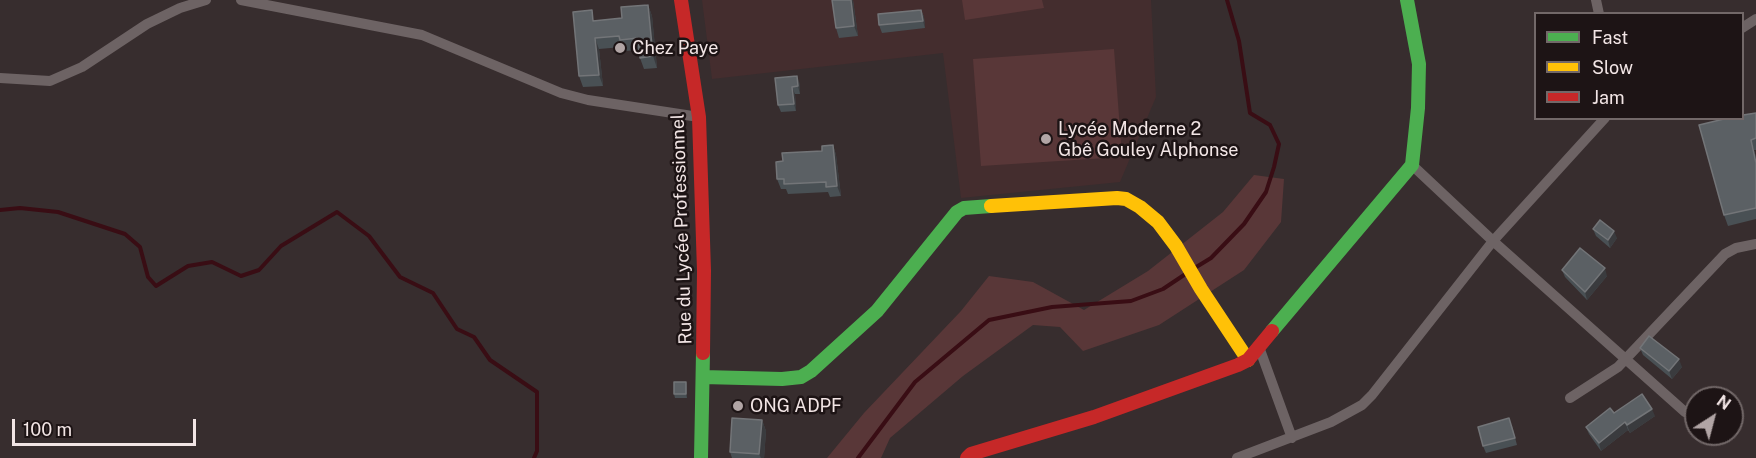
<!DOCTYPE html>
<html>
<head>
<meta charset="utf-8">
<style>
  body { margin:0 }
  #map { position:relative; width:1756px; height:458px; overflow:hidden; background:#372d2e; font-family:"Public Sans",sans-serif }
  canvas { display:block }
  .legend { position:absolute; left:1534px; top:12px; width:210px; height:108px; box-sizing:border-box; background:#1d1415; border:2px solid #726868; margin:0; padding:8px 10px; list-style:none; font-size:18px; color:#f2e5e5 }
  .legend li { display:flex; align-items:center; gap:12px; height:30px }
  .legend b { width:30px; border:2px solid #726868 }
  .north { position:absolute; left:1684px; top:386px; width:60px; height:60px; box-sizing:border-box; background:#1d1415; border:2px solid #726868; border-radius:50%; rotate:36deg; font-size:16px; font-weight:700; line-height:24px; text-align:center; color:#f2e5e5 }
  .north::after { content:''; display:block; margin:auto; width:21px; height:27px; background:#b1a5a5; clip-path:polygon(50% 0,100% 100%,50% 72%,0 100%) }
  .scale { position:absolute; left:12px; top:419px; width:184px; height:27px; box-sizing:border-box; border:3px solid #f2e5e5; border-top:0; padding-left:8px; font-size:18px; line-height:21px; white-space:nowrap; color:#f2e5e5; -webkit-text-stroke:4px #1d1415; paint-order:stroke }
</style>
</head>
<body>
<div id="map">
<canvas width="1756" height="458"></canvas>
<ul class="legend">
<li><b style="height:8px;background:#4caf50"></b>Fast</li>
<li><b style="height:8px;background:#ffc107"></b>Slow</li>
<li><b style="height:8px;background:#c62828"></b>Jam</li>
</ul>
<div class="north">N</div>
<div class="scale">100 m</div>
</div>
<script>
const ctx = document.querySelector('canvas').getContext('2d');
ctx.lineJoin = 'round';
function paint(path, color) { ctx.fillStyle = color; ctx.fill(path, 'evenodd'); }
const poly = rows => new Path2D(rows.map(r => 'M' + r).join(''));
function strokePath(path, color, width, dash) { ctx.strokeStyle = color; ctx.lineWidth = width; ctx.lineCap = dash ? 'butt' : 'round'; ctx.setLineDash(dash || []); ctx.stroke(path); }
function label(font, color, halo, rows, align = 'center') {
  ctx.font = font + ' "Public Sans",sans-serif'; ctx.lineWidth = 5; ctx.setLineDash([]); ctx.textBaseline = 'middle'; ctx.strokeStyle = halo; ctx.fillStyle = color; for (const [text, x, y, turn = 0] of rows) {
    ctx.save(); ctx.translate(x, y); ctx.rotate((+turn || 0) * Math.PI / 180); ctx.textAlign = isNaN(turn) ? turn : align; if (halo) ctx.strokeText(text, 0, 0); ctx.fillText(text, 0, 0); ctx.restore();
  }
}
paint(poly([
  [702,0,1151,0,1156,97,1120,182,961,198,943,53,712,79]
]), '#442d2e');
paint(poly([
  [962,0,1042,0,1044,8,965,20],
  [1114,49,1122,157,981,166,973,59],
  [1254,175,1284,179,1281,222,1244,270,1159,325,1083,351,1060,327,1033,325,963,376,890,438,881,458,827,458,864,413,961,311,989,276,1033,282,1084,310,1148,271,1223,212]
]), '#593738');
strokePath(poly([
  [0,210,20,208,58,212,125,234,140,247,148,277,156,286,188,266,212,262,241,276,259,270,281,246,337,212,369,236,400,277,433,293,457,329,474,337,490,360,537,392,537,451,534,458],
  [1193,269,1211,258,1244,224,1266,192,1274,167,1279,144,1270,125,1250,113,1239,41,1227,0],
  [858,458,915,382,989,320,1052,307,1131,301,1163,289,1187,273]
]), '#390d14', 4);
strokePath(poly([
  [241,0,422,35,561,93,588,100,699,117],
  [1596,0,1599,14],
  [1742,28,1756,19],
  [0,78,50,81,82,67,147,24,180,8,206,0],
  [1412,165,1493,241,1685,412],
  [1259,347,1292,438],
  [1570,398,1618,367,1725,254,1736,248,1756,244],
  [1237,458,1331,422,1362,405,1372,395,1493,241,1605,118]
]), '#6d6364', 10);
strokePath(poly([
  [1272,331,1412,165,1418,108,1419,64,1407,0],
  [703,377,782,379,801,377,811,371,877,311,957,212,964,208,991,206],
  [701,458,703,353]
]), '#4caf50', 14);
strokePath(poly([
  [991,206,1117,198,1126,199,1140,207,1158,222,1176,246,1201,289,1248,360]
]), '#ffc107', 14);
strokePath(poly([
  [681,0,699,117,704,271,703,353],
  [967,458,971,454,1094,417,1238,365,1248,360,1272,331]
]), '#c62828', 14);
paint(poly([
  [853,0,858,36,839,38,836,28],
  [648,5,652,16,657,68,644,69,640,58,639,50,624,51,622,47,599,49,603,86,583,87,579,76,596,21,622,18],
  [921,10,924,17,925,28,882,33,879,25],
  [775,78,800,84,800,94,795,94,796,111,781,112,778,105],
  [1756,113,1756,150,1754,150,1756,157,1756,219,1728,226,1724,215],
  [833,145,836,155,841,196,830,197,828,192,788,194,786,189,781,189,777,179,783,161,822,151],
  [1593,229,1617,238,1610,248,1596,236],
  [1562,270,1607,276,1587,300,1565,277],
  [1640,348,1682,367,1672,379,1643,355],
  [687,386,687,398,675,398,674,394],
  [1614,413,1655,416,1630,433,1628,430,1601,451,1589,434,1586,427],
  [762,420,766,431,764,458,732,458,730,452],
  [1512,426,1517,445,1486,453,1483,446]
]), '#495054');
paint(poly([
  [851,0,853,0,858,36,854,26],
  [648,5,652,16,657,68,653,56],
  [921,10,924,17,925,28,923,21],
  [595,38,599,49,603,86,599,75],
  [797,76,800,84,800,94,798,86],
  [792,87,795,94,796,111,794,104],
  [1751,140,1756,157,1756,163],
  [833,145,836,155,841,196,837,186],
  [1614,231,1617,238,1610,248,1608,240],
  [1605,268,1607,276,1587,300,1585,292],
  [1679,359,1682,367,1672,379,1669,371],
  [686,382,687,386,687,398,686,394],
  [1652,409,1655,416,1630,433,1627,425],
  [762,420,766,431,764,458,761,458,759,454],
  [1625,422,1628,430,1601,451,1599,443]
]), '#3a3b3e');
const building = poly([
  [832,0,851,0,854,26,836,28,832,0],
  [648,5,653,56,640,58,638,38,620,40,619,36,595,38,599,75,579,76,573,12,592,10,593,21,622,18,621,7,648,5],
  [921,10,923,21,879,25,878,14,921,10],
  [797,76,798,86,792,87,794,104,778,105,775,78,797,76],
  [1756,113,1756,138,1751,140,1756,163,1756,208,1724,215,1699,125,1728,118,1743,118,1743,115,1756,113],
  [833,145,837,186,826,187,826,182,784,184,784,179,777,179,776,162,783,161,782,153,822,151,822,146,833,145],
  [1600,220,1614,231,1608,240,1593,229,1600,220],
  [1580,248,1605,268,1585,292,1562,270,1580,248],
  [1649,336,1679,359,1669,371,1640,348,1649,336],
  [674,382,686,382,686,394,674,394,674,382],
  [1642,394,1652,409,1627,425,1625,422,1599,443,1586,427,1610,408,1614,413,1642,394],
  [732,418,762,420,759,454,730,452,732,418],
  [1509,418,1515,438,1483,446,1478,427,1509,418]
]);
paint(building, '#5b6064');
strokePath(building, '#737578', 1.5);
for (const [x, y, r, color] of [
  [620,48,6,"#b1a5a5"],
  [1046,139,6,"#b1a5a5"],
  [738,406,6,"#b1a5a5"]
]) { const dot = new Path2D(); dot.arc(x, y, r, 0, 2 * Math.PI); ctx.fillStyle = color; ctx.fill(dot); strokePath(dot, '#1d1415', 2); }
label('18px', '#f2e5e5', '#1d1415', [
  ["Chez Paye",632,48],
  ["Lycée Moderne 2",1058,129],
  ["Gbê Gouley Alphonse",1058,150],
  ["ONG ADPF",750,406]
], 'left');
label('18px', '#f2e5e5', '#1d1415', [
  ["Rue du Lycée Professionnel",682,229,-92]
]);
</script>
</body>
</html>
